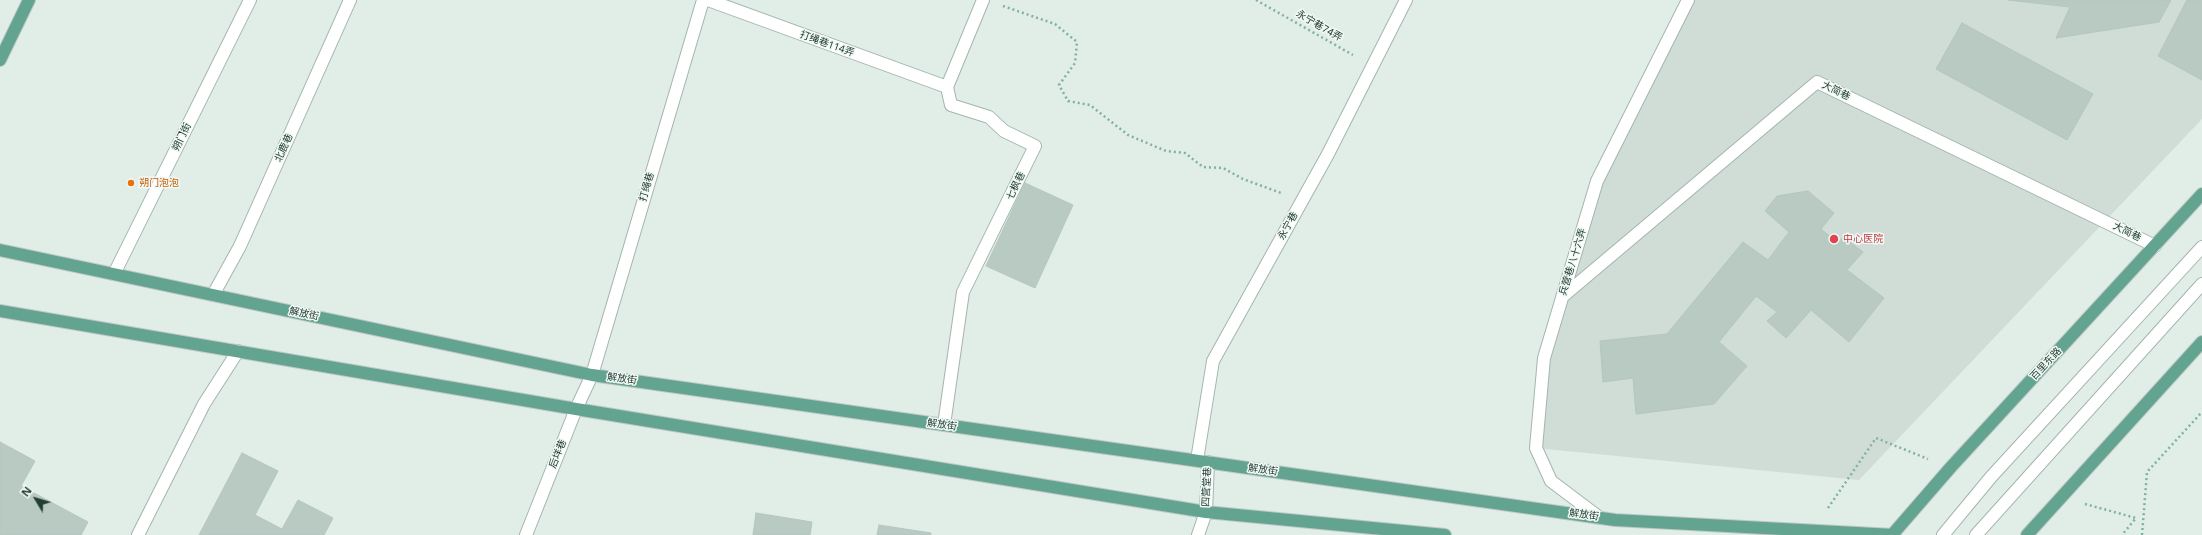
<!DOCTYPE html>
<html>
<head>
<meta charset="utf-8">
<style>
  body { margin:0 }
  #map { position:relative; width:2202px; height:535px; overflow:hidden; background:#e1ede7; font-family:"Noto Sans",sans-serif }
  canvas { display:block }
  .north { position:absolute; left:16px; top:479px; width:40px; height:40px; -webkit-text-stroke:3px #f2f9f5; paint-order:stroke; rotate:308deg; font-size:11px; font-weight:700; line-height:16px; text-align:center; color:#213e35 }
  .north::after { content:''; display:block; margin:auto; width:14px; height:18px; background:#213e35; clip-path:polygon(50% 0,100% 100%,50% 72%,0 100%) }
</style>
</head>
<body>
<div id="map">
<canvas width="2202" height="535"></canvas>
<div class="north">N</div>
</div>
<script>
const ctx = document.querySelector('canvas').getContext('2d');
ctx.lineJoin = 'round';
function paint(path, color) { ctx.fillStyle = color; ctx.fill(path, 'evenodd'); }
const poly = rows => new Path2D(rows.map(r => 'M' + r).join(''));
function strokePath(path, color, width, dash) { ctx.strokeStyle = color; ctx.lineWidth = width; ctx.lineCap = dash ? 'butt' : 'round'; ctx.setLineDash(dash || []); ctx.stroke(path); }
function label(font, color, halo, rows, align = 'center') {
  ctx.font = font + ' "Noto Sans","Noto Sans SC",sans-serif'; ctx.lineWidth = 3; ctx.setLineDash([]); ctx.textBaseline = 'middle'; ctx.strokeStyle = halo; ctx.fillStyle = color; for (const [text, x, y, turn = 0] of rows) {
    ctx.save(); ctx.translate(x, y); ctx.rotate((+turn || 0) * Math.PI / 180); ctx.textAlign = isNaN(turn) ? turn : align; if (halo) ctx.strokeText(text, 0, 0); ctx.fillText(text, 0, 0); ctx.restore();
  }
}
paint(poly([
  [1688,0,2202,0,2202,119,1859,480,1536,448,1544,358,1597,181]
]), '#cfddd6');
const building = poly([
  [2008,0,2171,0,2159,22,2056,38,2070,7,2008,0],
  [2187,0,2202,0,2202,80,2158,56,2187,0],
  [1962,23,2093,94,2067,140,1936,69,1962,23],
  [1025,183,1073,205,1035,288,986,266,1025,183],
  [1808,191,1834,213,1821,229,1838,243,1843,237,1863,252,1847,270,1884,298,1849,342,1811,310,1786,338,1767,321,1777,312,1756,296,1719,342,1747,366,1714,404,1636,414,1633,378,1603,382,1600,341,1667,334,1743,242,1768,260,1789,232,1765,211,1777,196,1808,191],
  [0,442,35,461,21,486,88,522,81,535,0,535,0,442],
  [242,453,278,471,255,515,282,529,298,500,333,518,324,535,199,535,242,453],
  [756,513,812,522,810,535,753,535,756,513],
  [879,525,931,533,931,535,877,535,879,525]
]);
paint(building, '#b9cac3');
strokePath(building, '#b3c7be', 1);
const minor = poly([
  [708,0,947,87],
  [114,274,250,0],
  [213,295,240,246,350,0],
  [1562,297,1817,82,2155,246],
  [944,425,963,292,1035,146,1004,131,989,117,951,105,947,87,983,0],
  [1197,460,1213,361,1328,154,1406,0],
  [1600,518,1551,481,1536,448,1544,358,1597,181,1688,0],
  [138,535,204,404,238,351],
  [526,535,576,409,592,375,703,0],
  [1198,535,1206,512,1208,462],
  [1943,535,1991,477,2202,247],
  [1976,535,2202,284]
]);
const major = poly([
  [0,60,29,0],
  [0,250,592,375,1615,520,1894,535],
  [0,311,576,409,1206,512,1445,535],
  [1892,535,1951,467,2202,194],
  [2027,535,2202,342]
]);
strokePath(minor, '#a4b5ae', 14);
strokePath(major, '#c1c9c6', 14);
strokePath(poly([
  [1256,0,1353,55],
  [1003,6,1055,24,1077,42,1075,63,1059,85,1068,101,1090,105,1128,135,1166,151,1185,153,1203,167,1223,168,1243,179,1281,193],
  [2085,504,2136,518,2122,535],
  [1828,508,1876,438,1928,459],
  [2142,535,2147,472,2202,412]
]), '#80b2a0', 2.5, [2, 3]);
strokePath(minor, '#fff', 12);
strokePath(major, '#63a491', 12);
for (const [x, y, r, color] of [
  [131,183,4,"#e8710a"],
  [1834,239,5,"#e0444e"]
]) { const dot = new Path2D(); dot.arc(x, y, r, 0, 2 * Math.PI); ctx.fillStyle = color; ctx.fill(dot); strokePath(dot, '#f2f9f5', 1.5); }
label('10px', '#213e35', '#f2f9f5', [
  ["永宁巷74弄",1319,26,30],
  ["打绳巷114弄",827,44,20],
  ["大简巷",1836,91,26],
  ["朔门街",182,137,-64],
  ["北鹿巷",284,148,-66],
  ["七枫巷",1016,186,-64],
  ["打绳巷",647,187,-74],
  ["永宁巷",1288,226,-61],
  ["大简巷",2127,232,26],
  ["兵营巷八十六弄",1573,262,-73],
  ["解放街",304,314,12],
  ["百里东路",2046,364,-47],
  ["解放街",622,379,8],
  ["解放街",942,425,8],
  ["后垟巷",558,454,-68],
  ["解放街",1263,470,8],
  ["四营堂巷",1207,487,-87],
  ["解放街",1584,515,8]
]);
label('10px', '#c56008', '#f2f9f5', [
  ["朔门泡泡",139,183]
], 'left');
label('10px', '#be3a42', '#f2f9f5', [
  ["中心医院",1843,239]
], 'left');
</script>
</body>
</html>
